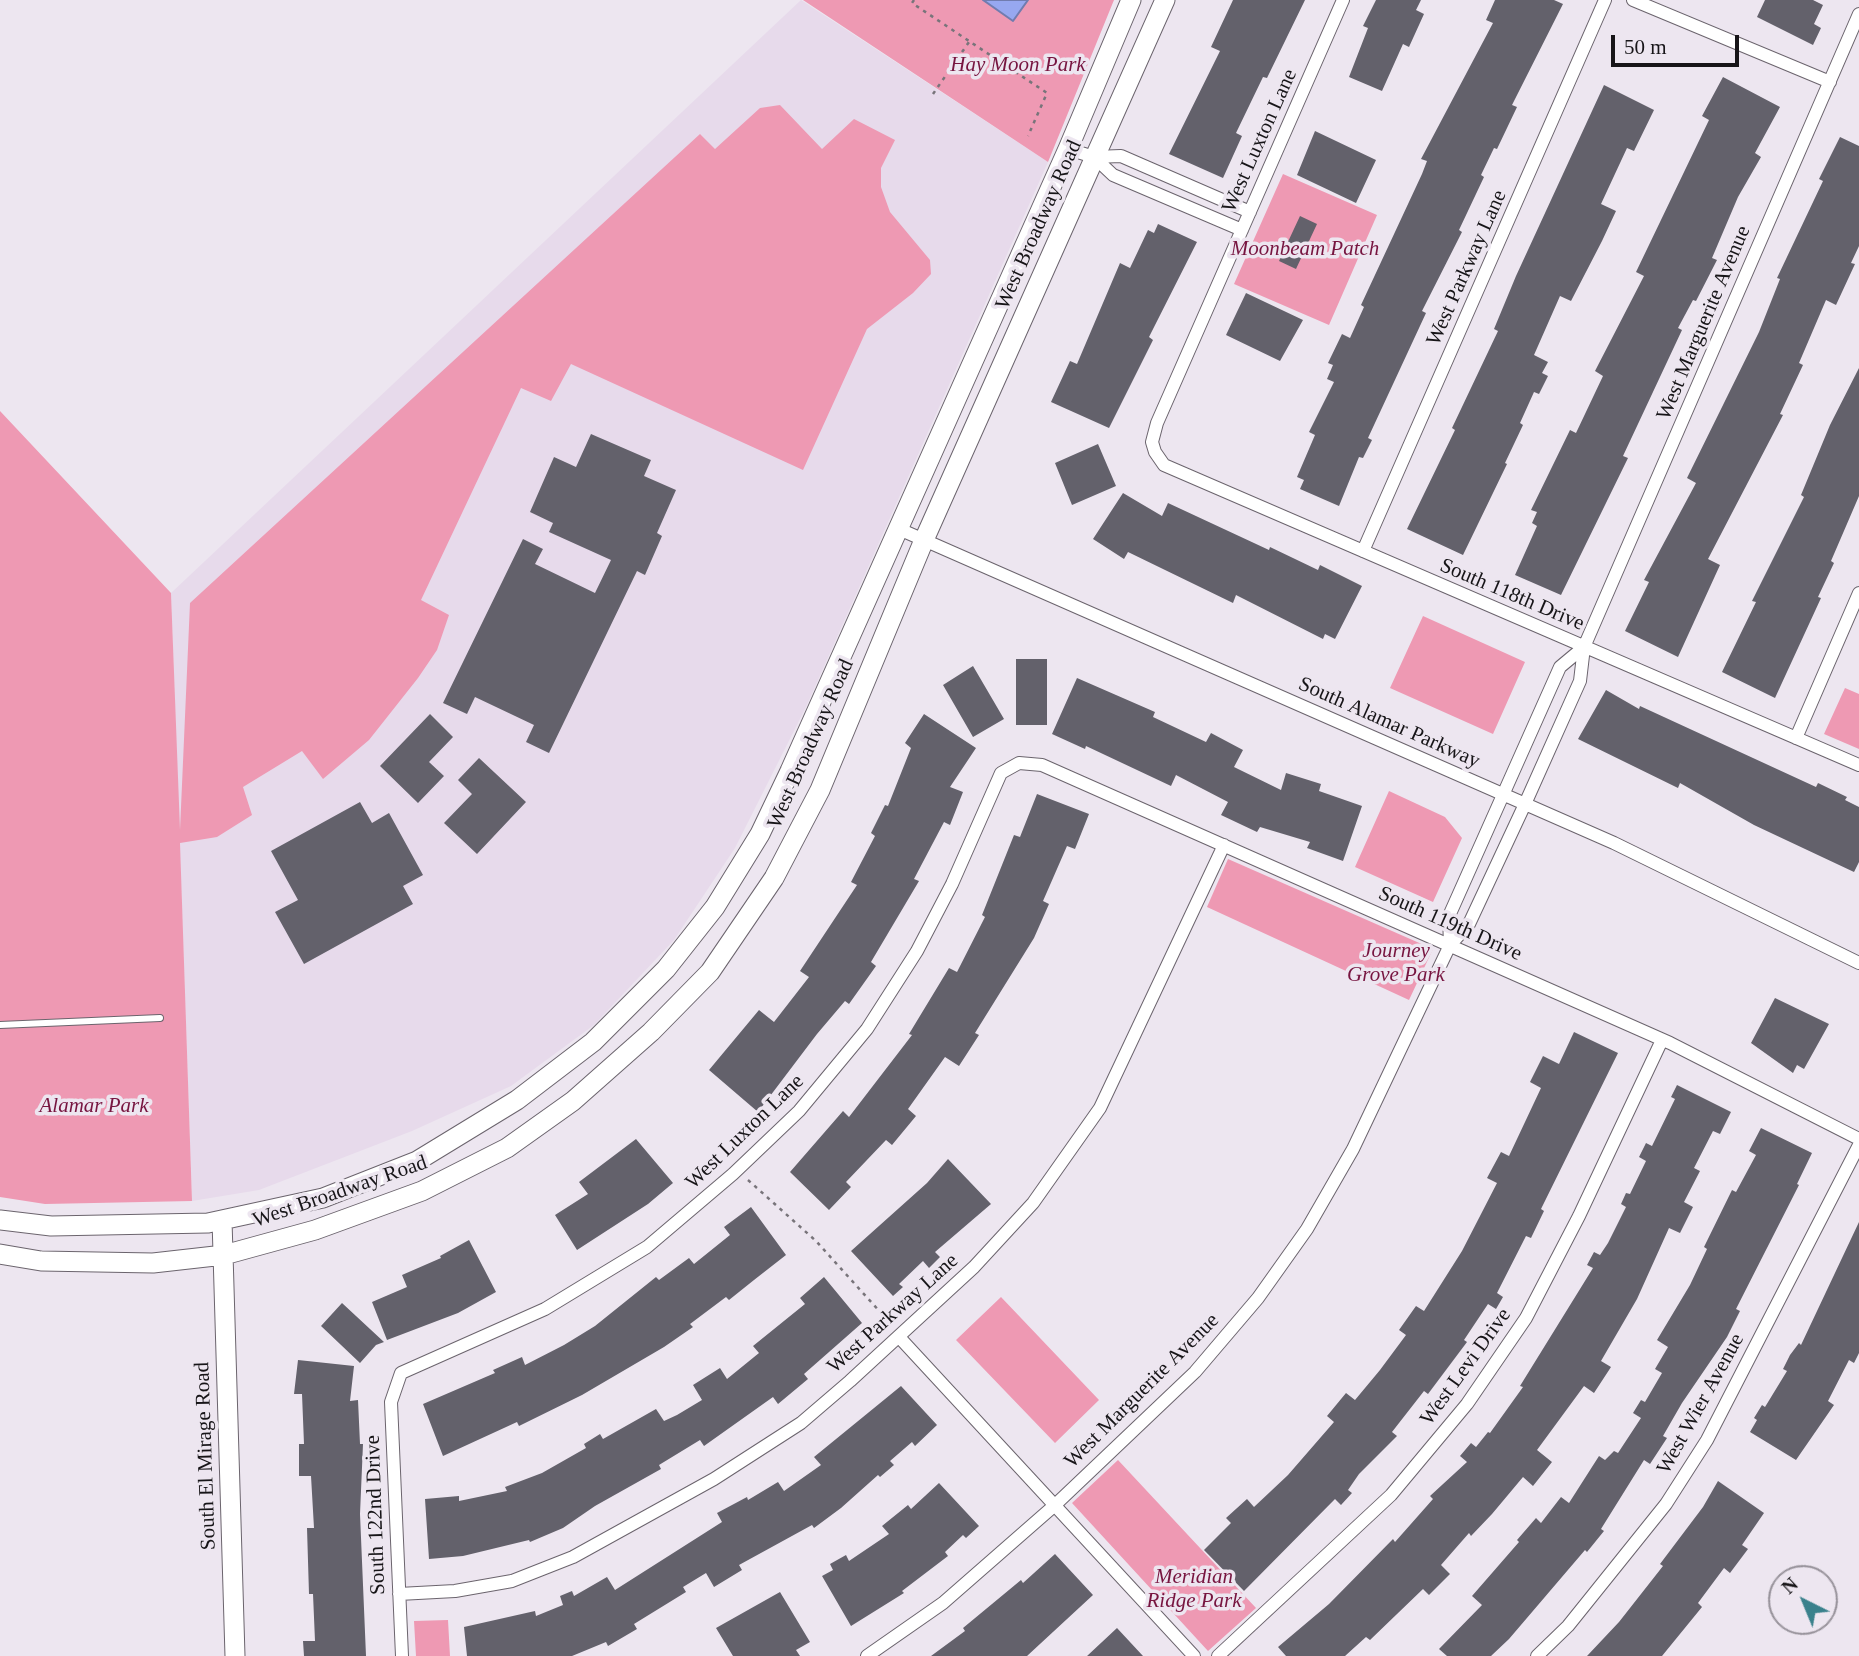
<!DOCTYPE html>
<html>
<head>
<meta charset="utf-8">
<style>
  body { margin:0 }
  #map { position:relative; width:1859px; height:1656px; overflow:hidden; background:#ede6f0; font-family:Georgia,serif }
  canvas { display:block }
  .north { position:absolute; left:1768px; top:1565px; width:70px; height:70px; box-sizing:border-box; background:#ede6f0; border:2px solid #97929a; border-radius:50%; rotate:317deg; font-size:19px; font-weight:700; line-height:28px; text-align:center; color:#171518 }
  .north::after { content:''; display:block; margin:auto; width:24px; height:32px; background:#3a818c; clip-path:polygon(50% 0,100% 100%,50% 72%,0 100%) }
  .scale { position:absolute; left:1611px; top:35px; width:128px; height:32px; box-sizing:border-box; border:4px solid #171518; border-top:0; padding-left:9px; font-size:21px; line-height:24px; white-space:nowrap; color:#171518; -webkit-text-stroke:5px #ede6f0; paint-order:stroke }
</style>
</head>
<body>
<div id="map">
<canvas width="1859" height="1656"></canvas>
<div class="north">N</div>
<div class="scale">50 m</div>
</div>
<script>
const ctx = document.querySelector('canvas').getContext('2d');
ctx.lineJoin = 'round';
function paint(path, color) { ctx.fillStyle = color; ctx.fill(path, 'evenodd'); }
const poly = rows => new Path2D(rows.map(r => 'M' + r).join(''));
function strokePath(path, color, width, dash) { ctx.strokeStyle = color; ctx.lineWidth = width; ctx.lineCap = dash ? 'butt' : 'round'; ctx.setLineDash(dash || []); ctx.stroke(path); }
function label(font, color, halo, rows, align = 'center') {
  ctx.font = font + ' Georgia,serif'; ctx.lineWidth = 7; ctx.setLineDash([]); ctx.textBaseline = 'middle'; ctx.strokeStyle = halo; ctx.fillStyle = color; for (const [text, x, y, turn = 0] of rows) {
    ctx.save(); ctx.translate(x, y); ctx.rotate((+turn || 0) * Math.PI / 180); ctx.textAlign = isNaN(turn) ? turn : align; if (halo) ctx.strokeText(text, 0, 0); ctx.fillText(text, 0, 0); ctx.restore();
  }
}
paint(poly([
  [801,0,1048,162,806,707,735,848,674,940,594,1025,511,1086,412,1131,259,1190,192,1201,171,593]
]), '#e7daeb');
paint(poly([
  [803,0,1114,0,1048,162],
  [780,105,822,149,854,119,895,140,881,168,881,187,890,212,930,260,931,274,913,293,867,329,803,470,571,364,551,401,521,388,421,600,449,615,437,650,418,678,369,740,323,779,302,751,243,787,252,815,217,837,180,843,192,1201,45,1204,0,1197,0,411,171,593,180,830,190,603,700,134,715,149,760,108],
  [1283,174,1377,215,1329,325,1234,284],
  [1423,616,1525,662,1493,734,1390,688],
  [1845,688,1859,694,1859,749,1824,734],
  [1389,791,1445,817,1462,838,1433,902,1355,867],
  [1228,859,1433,949,1409,1000,1207,907],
  [1001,1297,1099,1400,1055,1443,956,1340],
  [1118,1460,1256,1608,1208,1651,1072,1503],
  [448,1620,450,1656,416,1656,414,1621]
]), '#ee99b3');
const water = poly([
  [983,0,1028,0,1013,21,983,0]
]);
paint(water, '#97a8f0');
strokePath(water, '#717caf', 2);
paint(poly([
  [1233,0,1305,0,1267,78,1263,77,1236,133,1242,136,1223,178,1169,154,1220,51,1211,47],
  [1376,0,1421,0,1416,10,1424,14,1409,47,1403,44,1382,91,1349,77,1368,28,1363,26],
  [1495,0,1554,0,1563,4,1512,105,1517,107,1497,149,1494,148,1481,175,1484,177,1459,230,1462,232,1422,311,1426,313,1368,438,1372,440,1363,458,1359,457,1339,506,1300,489,1304,480,1297,477,1315,435,1309,432,1334,382,1327,379,1333,365,1328,363,1342,334,1350,338,1364,307,1361,305,1422,174,1427,161,1421,159,1493,23,1486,20],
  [1765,0,1813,0,1823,5,1814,24,1821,28,1813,45,1757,17],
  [1723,77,1780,107,1755,153,1761,157,1738,197,1712,258,1717,260,1696,301,1693,300,1678,328,1682,330,1623,456,1628,458,1561,595,1515,575,1537,526,1532,523,1537,512,1531,510,1570,430,1576,433,1603,376,1595,371,1644,276,1636,272,1709,120,1702,116],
  [1604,85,1654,110,1634,151,1627,148,1601,204,1616,211,1602,241,1571,301,1560,296,1534,355,1548,362,1542,373,1548,376,1539,394,1534,392,1520,423,1523,425,1505,463,1507,464,1463,555,1407,529,1455,430,1452,428,1498,331,1494,329,1516,276],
  [1315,131,1376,160,1356,203,1297,175],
  [1840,137,1859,146,1859,246,1851,263,1855,264,1836,305,1826,300,1799,363,1803,365,1780,414,1783,415,1708,559,1720,565,1678,657,1625,631,1649,582,1644,580,1696,483,1687,478,1759,332,1780,279,1777,278,1823,181,1819,179],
  [1300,216,1317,224,1296,269,1279,261],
  [1158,224,1197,242,1149,337,1153,340,1109,428,1051,402,1070,361,1077,364,1120,263,1130,268,1148,230,1154,233],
  [1246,293,1303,320,1280,361,1226,335],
  [1859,368,1859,496,1831,561,1834,563,1818,597,1821,598,1775,698,1722,672,1756,602,1752,601,1804,497,1801,495,1830,425],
  [591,434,651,460,644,476,676,490,657,533,662,536,645,575,637,571,549,753,526,742,534,725,475,697,467,714,443,703,523,539,543,549,535,564,595,593,611,560,549,532,553,523,530,512,554,457,576,467],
  [1098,444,1116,486,1072,505,1055,463],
  [1123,493,1162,516,1168,503,1269,550,1270,547,1318,570,1320,565,1362,586,1335,639,1325,634,1323,639,1236,595,1233,603,1128,552,1124,559,1093,539],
  [1016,659,1047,659,1047,725,1016,725],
  [973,666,1004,719,973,737,943,685],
  [1077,678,1155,712,1153,717,1206,742,1211,733,1243,750,1234,767,1281,790,1286,773,1321,784,1319,791,1362,806,1343,861,1307,848,1310,842,1260,827,1257,832,1221,815,1228,802,1176,775,1171,786,1086,746,1085,749,1052,734],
  [1606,690,1639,709,1640,706,1816,787,1818,783,1847,797,1845,800,1859,807,1859,862,1854,872,1754,825,1680,783,1678,788,1578,739],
  [430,714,453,737,429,762,444,776,418,803,380,766],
  [924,714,976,748,950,787,963,792,950,825,944,822,914,879,919,881,871,962,876,966,849,1004,845,1001,817,1034,758,1112,709,1070,759,1010,774,1022,809,977,800,971,857,885,851,882,875,836,871,833,885,805,888,806,911,748,905,743],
  [479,758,526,802,477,854,444,823,472,794,458,780],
  [1037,794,1089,814,1075,849,1067,846,1043,901,1049,904,1034,938,975,1033,979,1035,959,1066,945,1057,908,1109,916,1116,892,1145,886,1140,846,1182,851,1187,829,1210,790,1172,843,1111,849,1117,912,1035,909,1034,949,968,957,972,985,917,982,915,1014,835,1020,837],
  [360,802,372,823,389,813,423,875,403,886,413,904,304,964,275,912,298,900,271,851],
  [1775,998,1829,1024,1804,1069,1797,1065,1793,1073,1751,1043],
  [1574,1032,1618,1053,1541,1209,1544,1211,1531,1238,1526,1236,1497,1293,1503,1297,1496,1309,1488,1304,1464,1340,1467,1342,1428,1394,1424,1391,1392,1432,1397,1436,1359,1474,1348,1490,1352,1493,1341,1505,1335,1499,1244,1591,1204,1550,1231,1523,1226,1518,1247,1499,1254,1507,1288,1475,1334,1422,1327,1416,1346,1393,1355,1400,1380,1370,1406,1335,1399,1330,1416,1306,1424,1311,1462,1251,1497,1183,1487,1178,1501,1152,1509,1156,1541,1088,1530,1082,1543,1056,1559,1064],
  [1677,1085,1731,1112,1720,1134,1713,1131,1694,1168,1700,1171,1684,1202,1693,1207,1680,1233,1669,1228,1637,1299,1601,1361,1611,1367,1594,1393,1584,1386,1537,1450,1552,1462,1533,1486,1523,1477,1492,1514,1471,1536,1469,1533,1441,1565,1450,1574,1429,1595,1423,1589,1370,1640,1366,1637,1345,1656,1286,1656,1278,1647,1329,1604,1393,1539,1395,1542,1433,1499,1430,1496,1467,1462,1460,1456,1471,1443,1476,1447,1488,1432,1490,1433,1523,1387,1520,1386,1593,1268,1587,1265,1594,1252,1600,1255,1608,1243,1626,1207,1621,1204,1626,1193,1630,1194,1646,1161,1639,1157,1646,1143,1652,1146,1675,1099,1671,1097],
  [1761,1128,1812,1153,1797,1184,1799,1185,1736,1309,1740,1311,1727,1337,1682,1403,1663,1436,1667,1438,1650,1464,1644,1460,1601,1529,1604,1531,1587,1552,1585,1550,1509,1639,1491,1656,1447,1656,1439,1649,1482,1605,1472,1596,1519,1542,1517,1540,1536,1518,1541,1523,1561,1497,1569,1503,1599,1456,1605,1460,1614,1451,1618,1453,1641,1418,1633,1413,1641,1400,1645,1402,1662,1373,1655,1369,1668,1347,1657,1340,1690,1285,1707,1249,1704,1247,1732,1190,1736,1192,1756,1155,1749,1151],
  [636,1139,673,1183,648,1204,577,1250,555,1215,588,1194,579,1182],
  [948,1159,991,1204,935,1252,940,1257,929,1268,923,1261,899,1284,903,1287,893,1296,851,1251,927,1183],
  [751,1207,786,1255,754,1280,729,1300,726,1297,690,1324,693,1327,664,1347,582,1395,519,1426,517,1422,443,1456,423,1404,495,1373,493,1370,522,1357,525,1365,564,1345,595,1326,656,1277,659,1280,689,1258,694,1264,730,1235,724,1227],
  [1859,1222,1859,1353,1854,1363,1849,1360,1828,1401,1834,1405,1796,1460,1750,1432,1757,1420,1754,1418,1762,1405,1765,1407,1787,1371,1783,1369,1790,1355,1799,1343,1801,1345],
  [469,1240,496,1292,458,1313,387,1340,372,1302,407,1287,402,1275,441,1258,440,1256],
  [824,1277,862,1323,804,1374,808,1379,778,1404,773,1397,704,1446,700,1440,659,1465,661,1469,595,1506,563,1528,530,1542,529,1540,463,1556,429,1559,425,1499,459,1496,459,1501,507,1491,505,1487,542,1473,586,1448,584,1444,600,1434,603,1439,656,1409,664,1421,677,1415,702,1400,693,1385,720,1368,727,1379,759,1353,753,1346,805,1304,800,1298],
  [342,1303,384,1342,376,1345,360,1363,321,1326],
  [298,1360,354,1366,350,1401,358,1400,360,1444,363,1444,360,1514,366,1656,304,1656,303,1641,315,1641,313,1594,309,1594,307,1528,314,1528,311,1476,299,1476,299,1444,304,1444,302,1394,294,1394],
  [901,1386,937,1425,915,1446,912,1442,890,1461,894,1465,880,1477,878,1475,841,1508,814,1528,812,1525,739,1565,742,1570,714,1587,706,1573,683,1587,686,1592,634,1624,637,1629,608,1646,606,1642,572,1656,467,1656,464,1627,535,1611,536,1616,563,1605,560,1596,572,1591,574,1596,607,1577,615,1590,722,1522,717,1513,747,1497,748,1500,778,1482,784,1491,821,1465,814,1457],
  [1718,1481,1764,1513,1742,1545,1748,1549,1730,1573,1724,1568,1698,1603,1702,1607,1662,1656,1587,1656,1619,1622,1663,1566,1660,1564,1703,1507],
  [939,1483,979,1526,966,1538,963,1535,945,1552,948,1556,902,1591,904,1593,851,1626,822,1576,833,1570,830,1564,846,1555,849,1561,889,1534,882,1526,908,1505,911,1509],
  [1055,1554,1093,1595,1027,1656,931,1656,965,1631,963,1628,1021,1580,1023,1583],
  [780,1592,810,1642,796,1650,800,1656,733,1656,716,1628],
  [1117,1628,1143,1656,1087,1656]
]), '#63616b');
const lane = poly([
  [0,1025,160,1018]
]);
const street = poly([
  [1343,0,1157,423,1152,442,1155,452,1164,465,1859,765],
  [1633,0,1830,82],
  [1068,149,1094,157,1121,156,1250,212],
  [1094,157,1113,175,1242,230],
  [899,529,1614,843,1859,963],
  [1363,551,1605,0],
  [1796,738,1859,593],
  [1450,945,1449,916,1560,667,1584,647],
  [899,1337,1194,1656],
  [399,1594,455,1591,512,1581,573,1557,714,1479,801,1423,850,1381,974,1267,1033,1203,1100,1108,1224,845],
  [402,1656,391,1402,401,1373,545,1309,647,1247,733,1174,799,1111,867,1029,917,951,952,884,1001,773,1019,763,1042,765,1670,1043,1859,1139],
  [867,1656,943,1603,1055,1505,1195,1372,1258,1298,1307,1229,1353,1149,1450,945,1469,924,1525,804,1580,681,1584,647,1859,14],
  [1218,1656,1391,1495,1467,1404,1526,1318,1579,1216,1662,1040],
  [1537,1656,1568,1626,1666,1504,1707,1440,1859,1145]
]);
const secondary = poly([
  [0,1220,51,1226,208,1223,323,1198,417,1161,517,1100,593,1042,666,969,715,907,760,834,790,771,1068,149,1131,0],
  [222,1220,235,1656],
  [0,1254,41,1261,153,1263,224,1255,315,1230,422,1191,507,1148,573,1101,651,1032,710,972,774,878,820,790,924,540,1165,0]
]);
strokePath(lane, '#6b646d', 8);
strokePath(street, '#6b646d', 14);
strokePath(secondary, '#6b646d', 21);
strokePath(poly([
  [914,0,912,3,1047,93,1028,136],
  [933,94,969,42],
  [748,1180,816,1241,891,1324]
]), '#78747a', 2.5, [3.5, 5]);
strokePath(lane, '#fff', 6);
strokePath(street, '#fff', 12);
strokePath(secondary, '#fff', 19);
label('italic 21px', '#771540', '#ede6f0', [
  ["Hay Moon Park",1018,65],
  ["Moonbeam Patch",1305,249],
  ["Journey",1396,951],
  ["Grove Park",1396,975],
  ["Alamar Park",94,1106],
  ["Meridian",1194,1577],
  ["Ridge Park",1194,1601]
]);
label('21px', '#171518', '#ede6f0', [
  ["West Luxton Lane",1260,141,-66],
  ["West Broadway Road",1039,225,-66],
  ["West Parkway Lane",1467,268,-66],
  ["West Marguerite Avenue",1704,323,-67],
  ["South 118th Drive",1512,595,23],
  ["South Alamar Parkway",1389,723,24],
  ["West Broadway Road",811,744,-66],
  ["South 119th Drive",1450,924,24],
  ["West Luxton Lane",745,1132,-44],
  ["West Broadway Road",340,1192,-19],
  ["West Parkway Lane",893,1314,-42],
  ["West Levi Drive",1466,1367,-54],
  ["West Marguerite Avenue",1142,1391,-45],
  ["West Wier Avenue",1701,1404,-61],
  ["South El Mirage Road",206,1456,-92],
  ["South 122nd Drive",376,1515,-92]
]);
</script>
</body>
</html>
